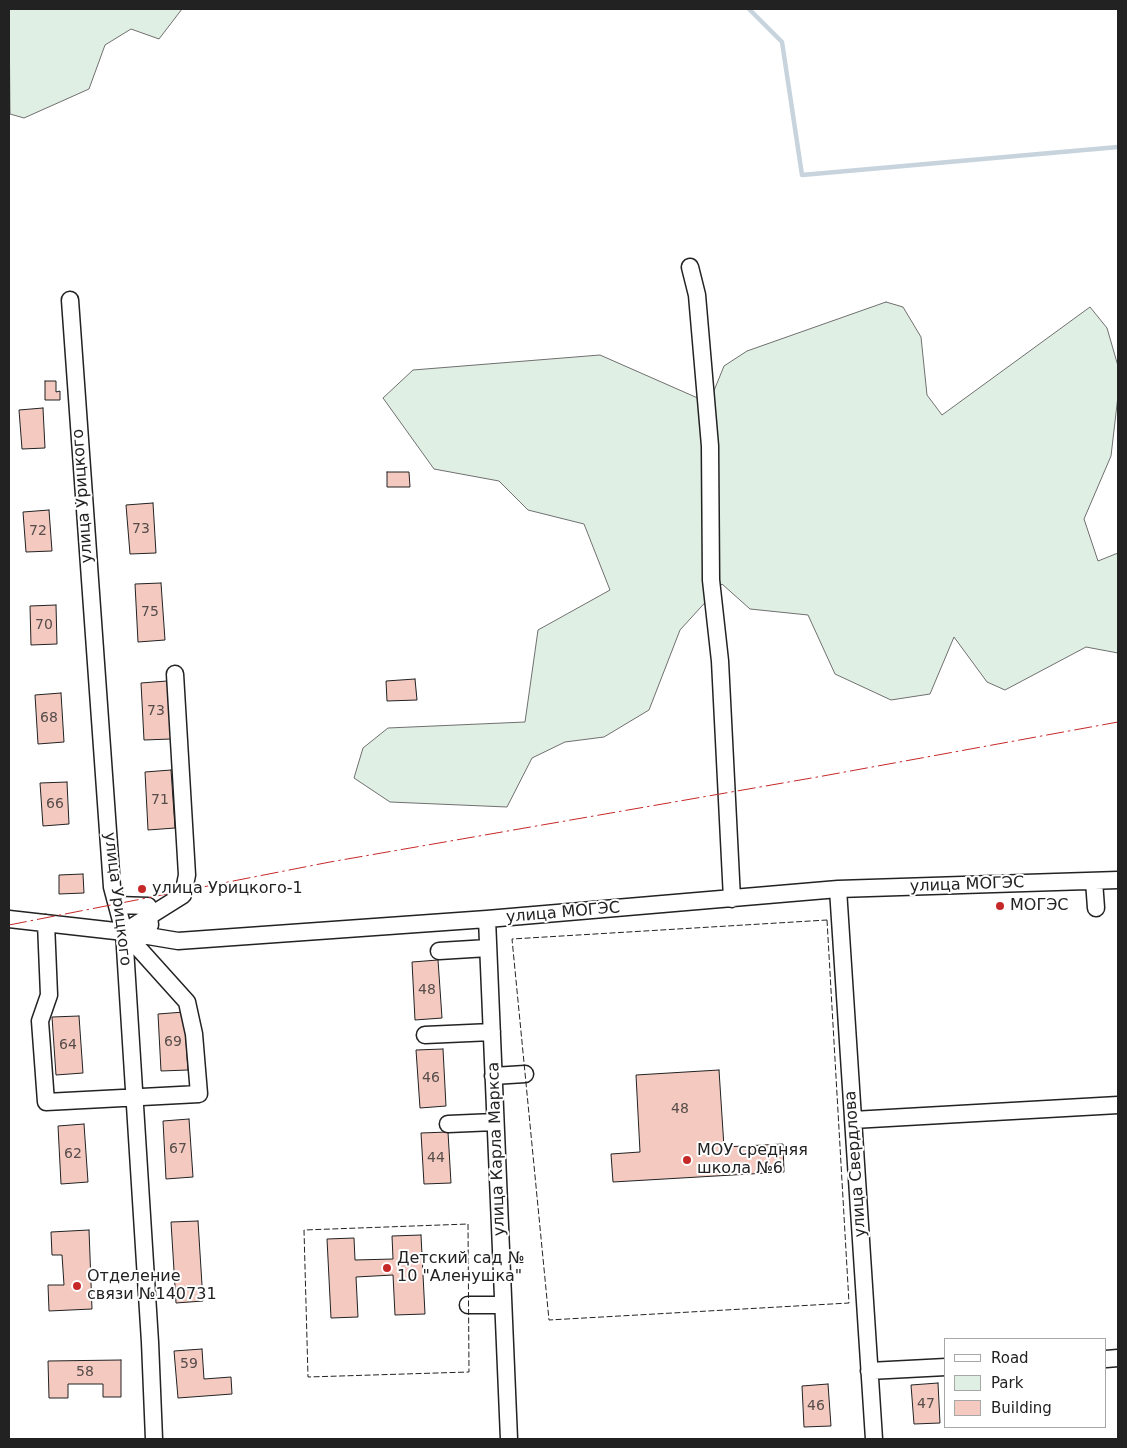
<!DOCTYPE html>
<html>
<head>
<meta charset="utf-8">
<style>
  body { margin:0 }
  #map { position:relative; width:1127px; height:1448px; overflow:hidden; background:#fff; font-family:"DejaVu Sans",sans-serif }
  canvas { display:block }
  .frame { position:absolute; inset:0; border:10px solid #222; pointer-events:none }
  .legend { position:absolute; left:944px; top:1338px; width:162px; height:90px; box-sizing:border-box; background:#fff; border:1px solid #a7a7a7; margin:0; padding:6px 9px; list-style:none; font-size:15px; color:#222 }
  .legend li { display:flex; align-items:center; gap:10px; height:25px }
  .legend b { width:25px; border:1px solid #a7a7a7 }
</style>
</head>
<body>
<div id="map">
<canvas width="1127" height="1448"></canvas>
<div class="frame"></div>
<ul class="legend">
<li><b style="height:6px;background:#fff"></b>Road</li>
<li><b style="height:14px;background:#e0efe3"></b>Park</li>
<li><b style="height:14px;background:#f3c9c0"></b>Building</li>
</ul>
</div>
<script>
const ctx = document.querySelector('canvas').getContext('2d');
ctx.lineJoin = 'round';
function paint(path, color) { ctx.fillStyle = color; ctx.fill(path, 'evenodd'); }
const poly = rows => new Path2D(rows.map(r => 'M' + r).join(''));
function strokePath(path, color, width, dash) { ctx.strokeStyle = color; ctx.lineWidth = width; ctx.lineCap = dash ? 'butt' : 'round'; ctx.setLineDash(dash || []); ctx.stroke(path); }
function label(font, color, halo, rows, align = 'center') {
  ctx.font = font + ' "DejaVu Sans",sans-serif'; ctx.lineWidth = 4; ctx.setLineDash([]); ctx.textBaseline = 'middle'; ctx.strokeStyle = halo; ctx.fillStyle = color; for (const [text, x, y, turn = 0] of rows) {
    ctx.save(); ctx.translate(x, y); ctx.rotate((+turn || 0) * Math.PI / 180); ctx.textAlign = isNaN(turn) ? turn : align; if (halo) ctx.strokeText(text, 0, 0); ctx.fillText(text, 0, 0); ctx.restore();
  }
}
const green = poly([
  [9,9,182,9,159,39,131,29,105,45,89,89,24,118,10,114,9,9],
  [886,302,903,307,921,337,927,395,942,415,1090,307,1107,328,1118,366,1118,396,1111,456,1084,519,1098,561,1118,553,1118,653,1086,647,1005,690,987,682,954,637,930,694,891,700,835,674,808,615,750,609,722,584,680,630,649,710,604,737,565,742,532,758,507,807,390,802,354,778,363,748,388,728,525,722,538,630,610,590,584,524,528,510,499,481,434,469,383,398,413,370,600,355,709,403,724,366,747,351,886,302]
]);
paint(green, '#e0efe3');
strokePath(green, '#6f6f6f', 1);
strokePath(poly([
  [749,9,782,42,802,175,1118,147]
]), '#c7d3dd', 4.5);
const building = poly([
  [45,381,56,381,56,392,60,391,60,400,45,400,45,381],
  [43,408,45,448,22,449,19,410,43,408],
  [387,472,409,472,410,487,387,487,387,472],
  [153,503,156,553,130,554,126,505,153,503],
  [49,510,52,551,26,552,23,512,49,510],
  [161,583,165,640,138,642,135,584,161,583],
  [56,605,57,644,31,645,30,606,56,605],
  [415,679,417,700,387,701,386,681,415,679],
  [167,681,171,739,144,740,141,683,167,681],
  [61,693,64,742,38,744,35,695,61,693],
  [171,770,175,828,148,830,145,772,171,770],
  [67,782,69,824,43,826,40,783,67,782],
  [83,874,84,893,59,894,59,875,83,874],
  [438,960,442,1018,415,1020,412,962,438,960],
  [184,1012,188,1070,161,1071,158,1014,184,1012],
  [79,1016,83,1073,56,1075,52,1017,79,1016],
  [443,1049,446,1106,420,1108,416,1050,443,1049],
  [719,1070,724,1147,783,1144,784,1172,613,1182,611,1154,640,1152,636,1075,719,1070],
  [189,1119,193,1177,166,1179,163,1121,189,1119],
  [84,1124,88,1182,61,1184,58,1126,84,1124],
  [448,1132,451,1183,424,1184,421,1133,448,1132],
  [198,1221,203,1301,176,1303,171,1222,198,1221],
  [89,1230,92,1309,49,1311,48,1285,64,1285,62,1255,52,1255,51,1232,89,1230],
  [421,1235,425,1314,395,1315,393,1275,356,1277,358,1317,331,1318,327,1239,354,1238,355,1260,393,1259,392,1236,421,1235],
  [202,1349,204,1379,231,1377,232,1394,178,1398,174,1351,202,1349],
  [121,1360,121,1397,103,1397,103,1384,68,1384,68,1398,49,1398,48,1361,121,1360],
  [938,1383,940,1423,914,1424,911,1385,938,1383],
  [828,1384,831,1426,804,1427,802,1386,828,1384]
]);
paint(building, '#f3c9c0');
strokePath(building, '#222', 1);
const minor = poly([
  [690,267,697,295,710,446,711,580,720,661,732,899],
  [70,300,112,887,124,932,150,1342,154,1439],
  [1094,881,1096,908],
  [838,889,874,1439],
  [117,905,148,906,150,925],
  [9,919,124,932,178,941,487,919,838,889,1118,880],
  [487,919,509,1439],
  [46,923,49,995,40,1021,46,1102,199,1094,194,1034,187,1002,124,932],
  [124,932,183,895,187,875,175,674],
  [439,951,488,948],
  [425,1035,492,1032],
  [493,1076,525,1074],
  [853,1120,1118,1105],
  [448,1124,495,1122],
  [468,1305,503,1305],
  [1106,1359,1118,1358],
  [869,1371,946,1367]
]);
strokePath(minor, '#222', 19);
strokePath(minor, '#fff', 16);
strokePath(poly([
  [827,920,849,1303,549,1320,512,939,827,920],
  [468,1224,469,1372,308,1377,304,1230,468,1224]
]), '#222', 1, [6, 2.5]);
strokePath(poly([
  [9,925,330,862,823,776,1118,722]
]), '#c62828', 1, [18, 4, 2.5, 4]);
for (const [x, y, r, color] of [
  [142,889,5,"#c62828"],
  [1000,906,5,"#c62828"],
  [687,1160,5,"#c62828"],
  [387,1268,5,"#c62828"],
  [77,1286,5,"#c62828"]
]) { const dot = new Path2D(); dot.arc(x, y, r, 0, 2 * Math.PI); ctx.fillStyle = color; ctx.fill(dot); strokePath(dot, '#fff', 2); }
label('14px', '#564c4a', null, [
  ["73",141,529],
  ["72",38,531],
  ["75",150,612],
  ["70",44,625],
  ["73",156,711],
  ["68",49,718],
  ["71",160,800],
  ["66",55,804],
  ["48",427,990],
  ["69",173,1042],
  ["64",68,1045],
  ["46",431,1078],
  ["48",680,1109],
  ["67",178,1149],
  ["62",73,1154],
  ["44",436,1158],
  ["59",189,1364],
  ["58",85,1372],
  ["47",926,1404],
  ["46",816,1406]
]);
label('16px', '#222', '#fff', [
  ["улица Урицкого",83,496,-94],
  ["улица МОГЭС",967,885,-2],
  ["улица Урицкого",117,899,83],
  ["улица МОГЭС",563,913,-5],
  ["улица Карла Маркса",497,1149,-92],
  ["улица Свердлова",856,1164,-94]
]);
label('16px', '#222', '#fff', [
  ["улица Урицкого-1",152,889],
  ["МОГЭС",1010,906],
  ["МОУ средняя",697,1151],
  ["школа №6",697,1169],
  ["Детский сад №",397,1259],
  ["10 \"Аленушка\"",397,1277],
  ["Отделение",87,1277],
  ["связи №140731",87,1295]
], 'left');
</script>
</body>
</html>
